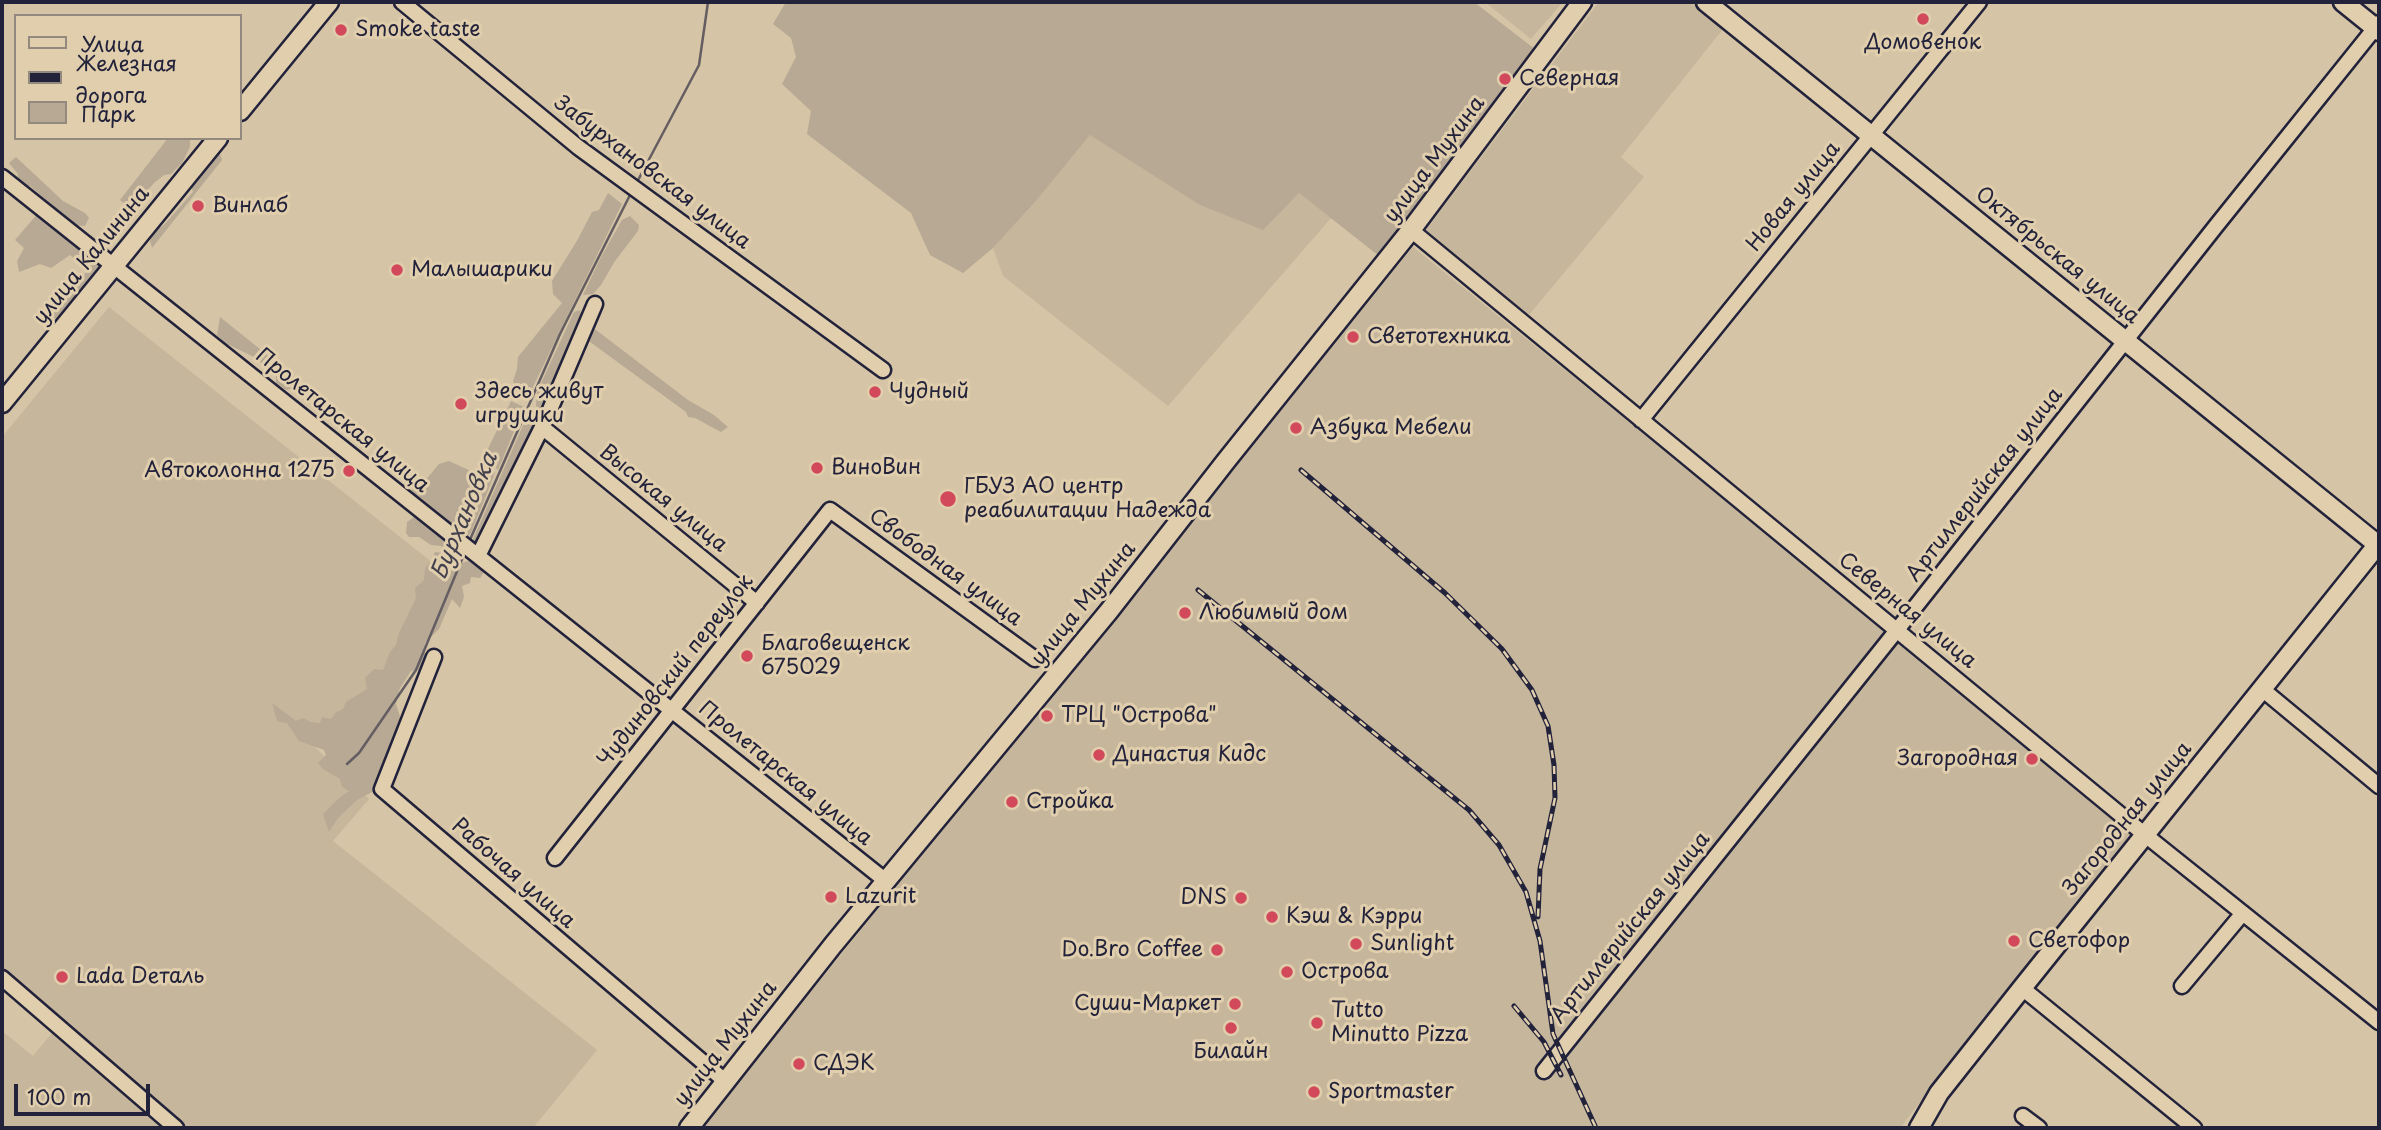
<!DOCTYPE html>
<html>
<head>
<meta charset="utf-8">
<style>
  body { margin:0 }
  #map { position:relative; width:2381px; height:1130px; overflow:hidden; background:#d5c4a5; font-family:"Playpen Sans",sans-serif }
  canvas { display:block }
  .frame { position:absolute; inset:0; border:4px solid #22223b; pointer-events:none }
  .legend { position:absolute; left:14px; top:14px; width:228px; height:126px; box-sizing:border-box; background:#e0ceac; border:2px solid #94897f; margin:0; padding:9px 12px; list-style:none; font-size:21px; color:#22223b }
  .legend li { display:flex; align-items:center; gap:14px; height:35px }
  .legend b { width:35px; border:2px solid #94897f }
  .scale { position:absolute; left:14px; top:1084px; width:136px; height:32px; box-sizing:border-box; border:4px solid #22223b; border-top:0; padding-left:9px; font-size:21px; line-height:24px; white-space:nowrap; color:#22223b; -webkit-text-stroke:5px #e0ceac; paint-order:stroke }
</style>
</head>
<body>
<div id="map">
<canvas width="2381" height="1130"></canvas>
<div class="frame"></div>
<ul class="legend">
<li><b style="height:9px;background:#e0ceac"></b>Улица</li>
<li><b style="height:9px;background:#22223b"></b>Железная дорога</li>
<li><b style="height:19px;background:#b7a994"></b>Парк</li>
</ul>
<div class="scale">100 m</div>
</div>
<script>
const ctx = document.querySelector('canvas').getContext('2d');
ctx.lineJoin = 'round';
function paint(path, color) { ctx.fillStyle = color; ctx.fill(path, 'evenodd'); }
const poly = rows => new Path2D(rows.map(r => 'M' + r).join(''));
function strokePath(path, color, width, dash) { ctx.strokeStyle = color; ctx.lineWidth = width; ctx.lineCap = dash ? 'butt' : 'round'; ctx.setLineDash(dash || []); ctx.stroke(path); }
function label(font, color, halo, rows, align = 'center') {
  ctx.font = font + ' "Playpen Sans",sans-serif'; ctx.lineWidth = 6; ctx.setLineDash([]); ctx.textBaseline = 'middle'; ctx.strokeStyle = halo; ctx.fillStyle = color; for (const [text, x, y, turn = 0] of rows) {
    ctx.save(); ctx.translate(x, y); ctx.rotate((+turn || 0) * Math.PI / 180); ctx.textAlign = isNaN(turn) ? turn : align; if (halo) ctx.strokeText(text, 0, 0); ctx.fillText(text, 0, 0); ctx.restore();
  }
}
paint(poly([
  [1485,2,1563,2,1531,39],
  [1599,2,1690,2,1723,29,1621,157,1644,177,1528,316,1426,230],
  [1090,135,1298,192,1331,218,1168,406,1003,276,993,248,1036,201],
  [1413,247,1776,541,2131,835,1906,1120,1901,1128,701,1128],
  [109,307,438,567,399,671,314,746,369,799,333,841,597,1050,533,1128,2,1128,2,1031,33,1056,61,1022,2,970,2,437]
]), '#c6b69c');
paint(poly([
  [786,2,1474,2,1536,50,1379,256,1299,193,1263,230,1200,205,1090,135,1036,201,993,248,963,273,930,255,911,213,807,134,811,111,782,84,796,57,791,38,773,24],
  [168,138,190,138,190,147,182,163,171,174,164,175,154,183,131,209,120,200],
  [219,151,222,160,152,248,150,240,153,231,163,226,193,192,190,182,211,156],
  [16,157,63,201,85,213,89,218,85,226,69,225,54,207,30,186,22,187,17,182,18,174,9,163],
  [608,193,622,204,527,399,518,395,513,381,517,369,518,357,562,303,553,294,552,281,578,239,592,212,599,210],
  [39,212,102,263,57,320,51,315,88,270,70,255,51,268,40,264,19,272,17,261,24,248,15,240],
  [630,216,639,225,638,231,615,261,601,285,593,294,583,295,601,257,622,220],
  [580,310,583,320,540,421,536,405,537,392,574,312],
  [220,317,296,378,295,388,286,390,276,383,276,374,254,357,225,343,217,335],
  [589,328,596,330,688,400,714,415,728,427,721,432,695,418,688,417,686,412,586,339],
  [511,401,524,407,498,470,484,457],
  [528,414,535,416,534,431,482,544,470,546],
  [483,460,495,473,471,533,465,540,414,500,410,491,424,482,439,464,449,461,473,472],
  [420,513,459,547,463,553,459,559,441,546,431,545,419,537,409,537,406,533,407,522],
  [435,552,442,553,457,564,469,561,476,562,484,572,480,578,471,577,470,583,462,586,464,597,460,608,452,599,439,629,425,643,425,659,421,670,411,671,400,688,396,704,403,726,396,733,396,745,376,790,357,800,338,818,329,832,323,814,339,798,349,791,342,787,340,779,323,769,318,763,326,755,324,750,299,741,287,723,277,721,272,703,296,721,303,718,311,722,320,723,322,717,331,719,336,712,343,709,346,702,367,689,365,678,374,669,383,670,390,652,396,645,399,633,416,598,415,588,424,580,425,568,432,560]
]), '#b7a994');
strokePath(poly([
  [636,184,699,65,708,2],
  [469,542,560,334,631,193],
  [347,764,359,753,416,670,465,552]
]), '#645d62', 2.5);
const minor = poly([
  [402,2,578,147,883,370],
  [2,177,886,881],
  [1411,230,2144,834,2379,1022],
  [1641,420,1979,2],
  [542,427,757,603],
  [478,556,546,419,595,304],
  [434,657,382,789,725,1081],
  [2262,689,2379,786],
  [555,858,830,510,1035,659],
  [2,978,176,1128],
  [2182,986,2243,913],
  [2022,988,2194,1128],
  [1544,1071,1897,630,2216,226,2379,23],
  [2023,1116,2039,1128]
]);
const major = poly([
  [1706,2,2378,545],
  [2343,2,2379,31],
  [240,111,329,2],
  [2,403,218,138],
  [689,1128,833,945,1109,611,1226,461,1411,230,1582,2],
  [1919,1128,1939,1093,2022,988,2379,543]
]);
strokePath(minor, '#22223b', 19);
strokePath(major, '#22223b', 23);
strokePath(minor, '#e0ceac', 14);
strokePath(major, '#e0ceac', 18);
const rail = poly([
  [1301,470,1445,593,1502,649,1532,690,1548,726,1554,765,1555,798,1540,869,1538,917],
  [1198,590,1469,810,1499,845,1526,892,1540,941,1553,1034,1596,1128],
  [1514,1006,1544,1042,1561,1075]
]);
strokePath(rail, '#22223b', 5);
strokePath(rail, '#e0ceac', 2.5, [8]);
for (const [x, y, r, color] of [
  [1923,19,7,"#d1495b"],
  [341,30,7,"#d1495b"],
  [1505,79,7,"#d1495b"],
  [198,206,7,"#d1495b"],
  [397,270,7,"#d1495b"],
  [1353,337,7,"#d1495b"],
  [875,392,7,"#d1495b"],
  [461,404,7,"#d1495b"],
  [1296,428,7,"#d1495b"],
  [817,468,7,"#d1495b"],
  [349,471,7,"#d1495b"],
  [948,499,9,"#d1495b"],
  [1185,613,7,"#d1495b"],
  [747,656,7,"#d1495b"],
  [1047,716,7,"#d1495b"],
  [1099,755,7,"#d1495b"],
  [2032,759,7,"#d1495b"],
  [1012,802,7,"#d1495b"],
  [831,897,7,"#d1495b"],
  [1241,898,7,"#d1495b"],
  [1272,917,7,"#d1495b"],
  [2014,941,7,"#d1495b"],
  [1356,944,7,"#d1495b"],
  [1217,950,7,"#d1495b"],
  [1287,972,7,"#d1495b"],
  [62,977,7,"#d1495b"],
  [1235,1004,7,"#d1495b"],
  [1317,1023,7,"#d1495b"],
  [1231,1028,7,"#d1495b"],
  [799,1064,7,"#d1495b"],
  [1314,1092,7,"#d1495b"]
]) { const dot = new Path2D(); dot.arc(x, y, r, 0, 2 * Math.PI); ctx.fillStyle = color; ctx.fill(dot); strokePath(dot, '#e0ceac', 2.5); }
label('21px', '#22223b', '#e0ceac', [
  ["Smoke taste",355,30],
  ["Домовенок",1923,43,"center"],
  ["Северная",1519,79],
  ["Винлаб",212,206],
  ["Малышарики",411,270],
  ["Светотехника",1367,337],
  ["Здесь живут",475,392],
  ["игрушки",475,416],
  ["Чудный",889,392],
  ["Азбука Мебели",1310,428],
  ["ВиноВин",831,468],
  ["Автоколонна 1275",335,471,"right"],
  ["ГБУЗ АО центр",964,487],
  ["реабилитации Надежда",964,511],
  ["Любимый дом",1199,613],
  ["Благовещенск",761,644],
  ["675029",761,668],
  ["ТРЦ \"Острова\"",1061,716],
  ["Династия Кидс",1113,755],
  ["Загородная",2018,759,"right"],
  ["Стройка",1026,802],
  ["Lazurit",845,897],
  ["DNS",1227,898,"right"],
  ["Кэш & Кэрри",1286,917],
  ["Светофор",2028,941],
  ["Sunlight",1370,944],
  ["Do.Bro Coffee",1203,950,"right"],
  ["Острова",1301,972],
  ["Lada Dеталь",76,977],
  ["Суши-Маркет",1221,1004,"right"],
  ["Tutto",1331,1011],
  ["Minutto Pizza",1331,1035],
  ["Билайн",1231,1052,"center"],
  ["СДЭК",813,1064],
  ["Sportmaster",1328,1092]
], 'left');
label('21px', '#22223b', '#e0ceac', [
  ["улица Мухина",1435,160,-53],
  ["Забурхановская улица",652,173,37],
  ["Новая улица",1794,197,-51],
  ["улица Калинина",92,256,-51],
  ["Октябрьская улица",2057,256,39],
  ["Пролетарская улица",342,421,39],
  ["Артиллерийская улица",1985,485,-52],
  ["Высокая улица",663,499,39],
  ["Свободная улица",945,568,36],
  ["улица Мухина",1084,604,-51],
  ["Северная улица",1907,611,39],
  ["Чудиновский переулок",676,671,-52],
  ["Пролетарская улица",785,774,39],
  ["Загородная улица",2128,819,-51],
  ["Рабочая улица",513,874,41],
  ["Артиллерийская улица",1631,928,-51],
  ["улица Мухина",726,1044,-52]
]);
label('italic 23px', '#43404e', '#e0ceac', [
  ["Бурхановка",465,516,-67]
]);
</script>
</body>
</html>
